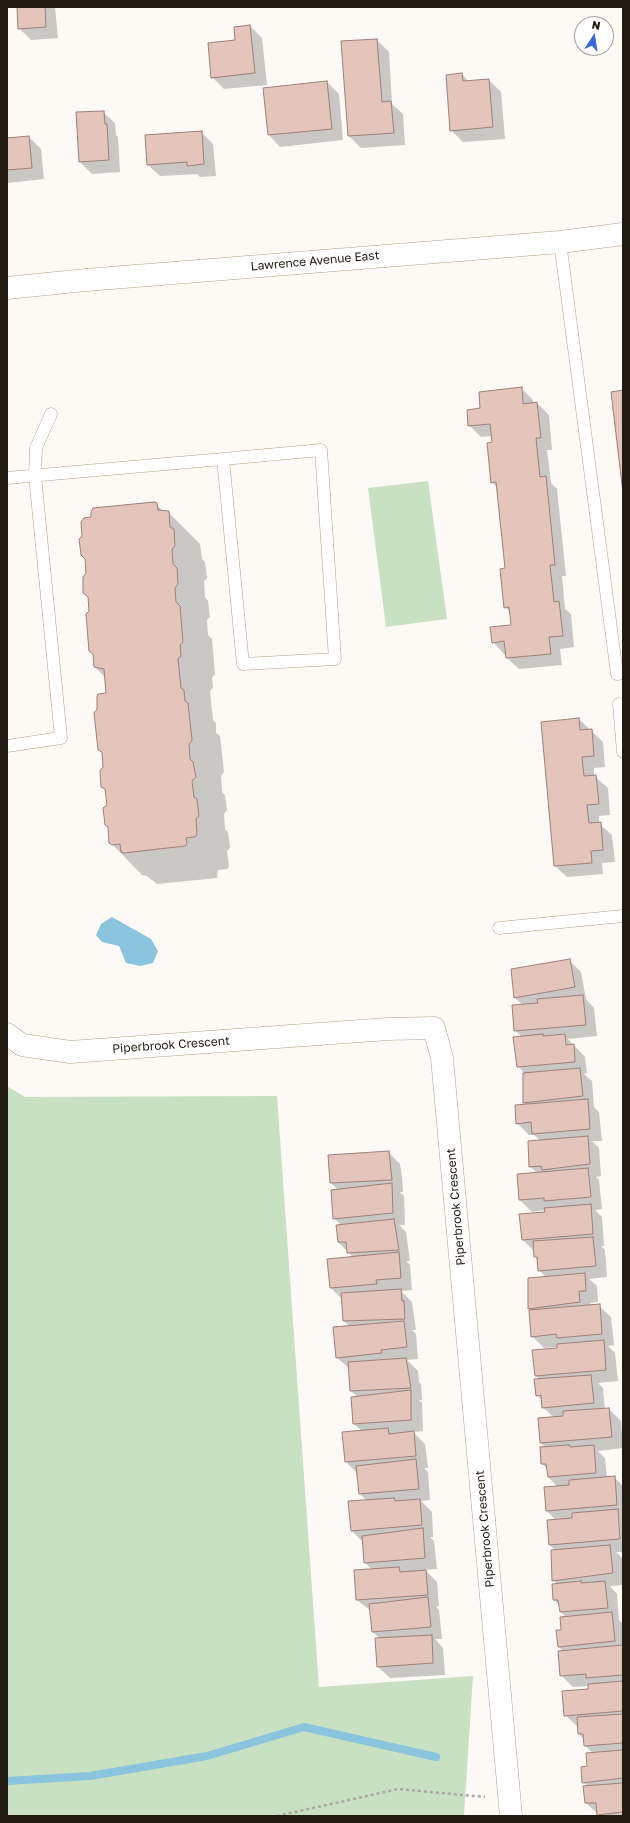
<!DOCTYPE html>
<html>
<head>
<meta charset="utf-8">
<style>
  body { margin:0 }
  #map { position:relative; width:630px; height:1823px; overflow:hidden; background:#fdfaf5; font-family:"Golos Text",sans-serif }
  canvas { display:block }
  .frame { position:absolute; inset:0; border:8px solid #201a10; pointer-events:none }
  .north { position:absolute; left:574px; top:16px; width:40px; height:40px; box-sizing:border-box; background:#fff; border:1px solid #a6a39f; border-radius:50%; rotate:12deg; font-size:11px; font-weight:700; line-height:16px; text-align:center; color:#201a10 }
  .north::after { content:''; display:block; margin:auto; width:14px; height:18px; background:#3866d6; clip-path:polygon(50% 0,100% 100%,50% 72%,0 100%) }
</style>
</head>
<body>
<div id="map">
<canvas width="630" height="1823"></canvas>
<div class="frame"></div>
<div class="north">N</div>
</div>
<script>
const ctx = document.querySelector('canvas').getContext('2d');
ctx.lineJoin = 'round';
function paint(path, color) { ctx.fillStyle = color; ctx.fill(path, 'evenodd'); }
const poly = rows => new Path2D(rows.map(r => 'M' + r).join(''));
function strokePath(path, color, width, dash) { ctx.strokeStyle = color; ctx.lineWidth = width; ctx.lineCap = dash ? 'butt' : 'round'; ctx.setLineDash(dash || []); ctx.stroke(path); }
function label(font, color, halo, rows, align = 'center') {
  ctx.font = font + ' "Golos Text",sans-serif'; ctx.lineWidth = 4; ctx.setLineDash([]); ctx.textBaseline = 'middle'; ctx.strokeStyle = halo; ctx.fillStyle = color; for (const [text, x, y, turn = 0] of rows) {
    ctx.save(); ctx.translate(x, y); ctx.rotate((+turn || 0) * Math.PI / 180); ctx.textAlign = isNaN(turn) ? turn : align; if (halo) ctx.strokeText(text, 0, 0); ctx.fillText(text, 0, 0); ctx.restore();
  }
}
paint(poly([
  [428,481,447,619,386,627,368,488],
  [7,1086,25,1097,277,1096,319,1687,473,1676,464,1815,7,1816]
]), '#c8e1c3');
paint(poly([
  [112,917,151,939,158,951,153,963,140,966,126,963,119,946,102,942,96,935,101,924]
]), '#8ac4dd');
paint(poly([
  [18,7,55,7,58,38,31,40,19,28],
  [250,26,262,38,267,85,224,89,212,77,237,41],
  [377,40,389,52,392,104,403,114,405,145,361,148,349,136],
  [462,74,469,82,489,80,501,92,505,139,463,142,451,130],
  [327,82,339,94,343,140,280,147,269,135,264,89],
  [103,112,115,123,116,135,118,137,120,172,92,174,80,162],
  [201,132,213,144,216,176,200,177,197,174,160,176,148,165],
  [29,137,41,149,44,179,7,183,7,139],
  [521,388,533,400,533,404,537,403,549,415,552,450,547,450,551,483,557,489,566,576,562,576,565,609,571,614,574,647,560,649,562,665,519,669,507,658,507,654,504,654,493,642,512,626,511,613,505,607,506,569,498,488,492,482,492,436,481,437,469,425,481,409],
  [156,504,164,512,168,512,200,544,202,559,205,562,207,578,204,581,205,597,208,601,210,617,207,620,208,635,212,639,215,674,212,678,213,688,210,691,213,720,216,723,216,733,220,736,224,772,221,776,222,792,225,795,227,810,224,814,225,829,228,832,230,848,227,851,229,866,227,869,218,870,217,878,157,884,147,876,142,875,110,842,109,828,106,825,108,805,103,754,99,749,98,710,107,694,106,678,95,667],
  [579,719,603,742,605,767,594,768,594,776,608,788,610,815,599,816,599,824,612,835,615,862,602,863,603,874,567,877,555,866],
  [569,960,581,972,586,999,594,1008,597,1036,568,1039,585,1057,587,1073,584,1074,592,1081,594,1107,599,1112,602,1141,592,1141,599,1148,601,1176,596,1177,599,1180,602,1209,595,1210,602,1217,604,1246,601,1246,605,1250,607,1277,589,1279,597,1286,598,1302,590,1303,591,1306,599,1306,611,1317,614,1345,608,1346,615,1353,618,1381,598,1383,603,1388,605,1409,609,1409,621,1421,623,1448,598,1451,605,1458,607,1477,614,1477,623,1486,623,1552,616,1552,622,1558,623,1585,610,1586,617,1594,619,1620,623,1624,623,1816,600,1816,586,1803,588,1787,583,1782,593,1753,585,1746,585,1740,579,1734,578,1727,565,1715,589,1690,589,1686,573,1687,561,1675,563,1651,559,1647,566,1617,561,1612,560,1605,554,1600,557,1584,553,1580,556,1551,550,1545,556,1520,547,1511,545,1488,558,1487,548,1477,548,1469,542,1464,546,1448,541,1443,554,1418,543,1407,542,1401,537,1395,539,1379,536,1376,558,1349,558,1347,544,1348,532,1336,532,1311,529,1309,528,1292,546,1277,539,1270,535,1252,523,1240,546,1213,545,1210,532,1212,520,1200,537,1173,530,1166,541,1141,534,1135,529,1135,517,1123,527,1105,524,1103,525,1074,518,1066,522,1037,515,1030,523,1005,515,998,512,970],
  [388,1152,400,1164,402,1176,403,1192,400,1192,404,1196,405,1225,399,1225,406,1232,410,1261,406,1261,410,1265,412,1290,401,1291,412,1302,416,1330,412,1330,416,1334,418,1359,407,1360,418,1371,419,1382,421,1384,422,1400,419,1400,422,1403,423,1431,413,1432,425,1444,428,1468,424,1468,428,1472,430,1500,421,1501,432,1512,433,1537,430,1537,434,1541,437,1569,425,1570,437,1582,439,1606,436,1607,439,1610,442,1639,435,1639,443,1648,445,1675,390,1678,378,1667,380,1639,373,1632,371,1611,357,1600,373,1570,365,1563,363,1542,352,1531,367,1501,360,1494,358,1474,346,1462,343,1433,362,1431,354,1424,358,1397,351,1391,350,1369,336,1357,350,1327,344,1321,342,1299,331,1288,328,1260,353,1257,338,1242,342,1226,334,1218,338,1190,331,1183]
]), '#0003');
strokePath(poly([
  [7,1781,90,1776,207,1756,304,1727,436,1757]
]), '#8ac4dd', 8);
const building = poly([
  [17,7,45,7,46,27,18,29,17,7],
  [250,25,255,73,211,78,208,43,235,40,234,27,250,25],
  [377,39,382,102,391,101,394,133,348,136,341,41,377,39],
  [462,73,463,81,489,79,493,127,450,131,446,75,462,73],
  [327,81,332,129,268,135,263,88,327,81],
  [104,111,105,124,107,124,109,160,79,162,76,112,104,111],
  [202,131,204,164,187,166,187,162,147,165,145,135,202,131],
  [29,136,32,168,7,170,7,138,29,136],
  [522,387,523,404,537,402,541,438,536,438,540,477,546,476,555,565,550,565,554,602,559,601,563,636,549,637,551,654,506,658,504,641,492,643,490,627,511,625,509,607,504,608,500,569,505,568,496,482,491,483,487,443,492,442,490,424,468,426,467,410,480,408,479,392,522,387],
  [623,390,623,493,611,392,623,390],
  [154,502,157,503,158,510,169,511,170,527,174,529,175,546,172,549,173,564,177,568,178,584,175,588,176,602,180,606,183,642,180,645,181,656,178,659,181,688,184,690,185,701,188,703,192,740,189,744,190,759,193,762,196,777,192,781,194,797,197,799,199,816,196,819,197,834,195,837,186,838,187,843,185,846,124,853,121,852,120,844,112,845,109,843,108,827,105,825,103,808,107,805,105,789,101,787,100,771,103,767,102,752,98,750,94,713,97,709,97,697,98,694,106,693,104,669,94,667,93,654,89,651,86,614,89,611,88,597,83,593,83,577,86,573,85,559,81,555,79,539,82,536,81,522,84,518,91,517,91,512,93,508,154,502],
  [579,718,580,730,592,729,594,756,582,757,584,776,596,775,599,804,587,805,589,823,601,822,603,850,591,851,592,863,554,866,541,722,579,718],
  [570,959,575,987,514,998,511,969,570,959],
  [583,995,586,1025,514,1031,512,1005,538,1003,537,999,583,995],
  [543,1034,543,1036,565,1034,566,1045,574,1044,575,1062,517,1067,513,1037,543,1034],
  [580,1068,583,1096,523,1103,523,1073,580,1068],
  [588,1099,590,1129,532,1134,531,1122,516,1124,515,1105,588,1099],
  [588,1136,590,1164,542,1170,541,1166,529,1167,528,1141,588,1136],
  [389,1151,392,1180,330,1183,328,1155,389,1151],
  [588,1168,591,1197,544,1201,544,1198,519,1200,517,1174,588,1168],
  [392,1183,393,1213,333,1219,331,1190,392,1183],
  [591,1204,593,1234,522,1240,519,1214,545,1212,544,1208,591,1204],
  [394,1219,399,1250,347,1253,346,1242,338,1242,336,1225,394,1219],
  [593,1237,596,1266,538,1271,537,1257,534,1257,533,1241,593,1237],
  [399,1252,401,1278,376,1280,377,1284,330,1288,327,1259,399,1252],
  [585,1273,586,1291,579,1291,580,1302,528,1309,528,1278,585,1273],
  [401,1289,402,1301,404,1301,405,1319,343,1321,341,1293,401,1289],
  [600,1304,602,1334,557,1338,556,1334,531,1337,529,1310,600,1304],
  [404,1321,407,1347,381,1350,382,1353,336,1358,333,1327,404,1321],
  [604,1340,606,1370,535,1376,532,1350,557,1348,557,1344,604,1340],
  [406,1358,411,1388,350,1391,348,1362,406,1358],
  [591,1375,594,1403,542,1408,541,1395,536,1396,534,1379,591,1375],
  [411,1390,411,1420,353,1424,351,1397,411,1390],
  [609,1408,612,1437,540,1443,538,1418,563,1416,563,1411,609,1408],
  [388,1428,389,1434,414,1431,416,1456,345,1462,342,1432,388,1428],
  [569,1445,570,1447,594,1445,596,1473,548,1477,546,1464,541,1464,540,1447,569,1445],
  [416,1459,419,1489,359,1494,356,1466,416,1459],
  [615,1476,617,1505,546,1511,544,1487,569,1485,569,1480,615,1476],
  [394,1498,395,1501,420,1499,422,1525,351,1531,348,1501,394,1498],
  [618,1509,620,1539,549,1545,547,1520,572,1518,572,1513,618,1509],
  [423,1528,425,1558,364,1563,362,1536,423,1528],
  [610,1545,613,1573,552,1581,551,1550,610,1545],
  [399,1567,400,1572,426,1570,428,1595,356,1600,354,1570,399,1567],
  [581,1581,581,1583,605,1581,608,1608,560,1612,558,1600,553,1600,552,1584,581,1581],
  [428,1597,431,1627,372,1632,369,1604,428,1597],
  [612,1612,615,1641,558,1647,556,1630,561,1630,560,1617,612,1612],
  [432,1635,433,1663,377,1667,375,1638,432,1635],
  [623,1645,623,1675,586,1678,586,1674,560,1676,558,1651,623,1645],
  [623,1681,623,1711,564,1716,562,1691,588,1689,588,1684,623,1681],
  [623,1714,623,1743,584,1746,583,1734,578,1734,577,1717,623,1714],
  [623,1750,623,1778,582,1783,581,1767,587,1766,586,1753,623,1750],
  [623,1783,623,1812,597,1815,596,1803,585,1803,583,1786,623,1783]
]);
paint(building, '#e5c4bc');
strokePath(building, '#9d7f77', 1);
const service = poly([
  [560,242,617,674,623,673],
  [7,478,86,471,223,459,321,450,335,659,243,664,223,459],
  [619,704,623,752],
  [7,746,61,738,35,476,36,448,51,414],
  [499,928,623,916]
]);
const minor = poly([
  [7,1034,22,1045,70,1052,388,1029,434,1028,442,1058,511,1816]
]);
const secondary = poly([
  [7,288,86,280,560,242,623,234]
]);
strokePath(service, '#b0a188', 13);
strokePath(minor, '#b0a188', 23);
strokePath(secondary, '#b0a188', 23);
strokePath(poly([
  [277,1816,398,1789,485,1797]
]), '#aca8a1', 2.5, [3, 3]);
strokePath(service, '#fff', 12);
strokePath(minor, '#fff', 22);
strokePath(secondary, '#fff', 22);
label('12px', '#201a10', '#fff', [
  ["Lawrence Avenue East",315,261,-5],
  ["Piperbrook Crescent",171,1045,-4],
  ["Piperbrook Crescent",456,1207,-95],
  ["Piperbrook Crescent",485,1529,-95]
]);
</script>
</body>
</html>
